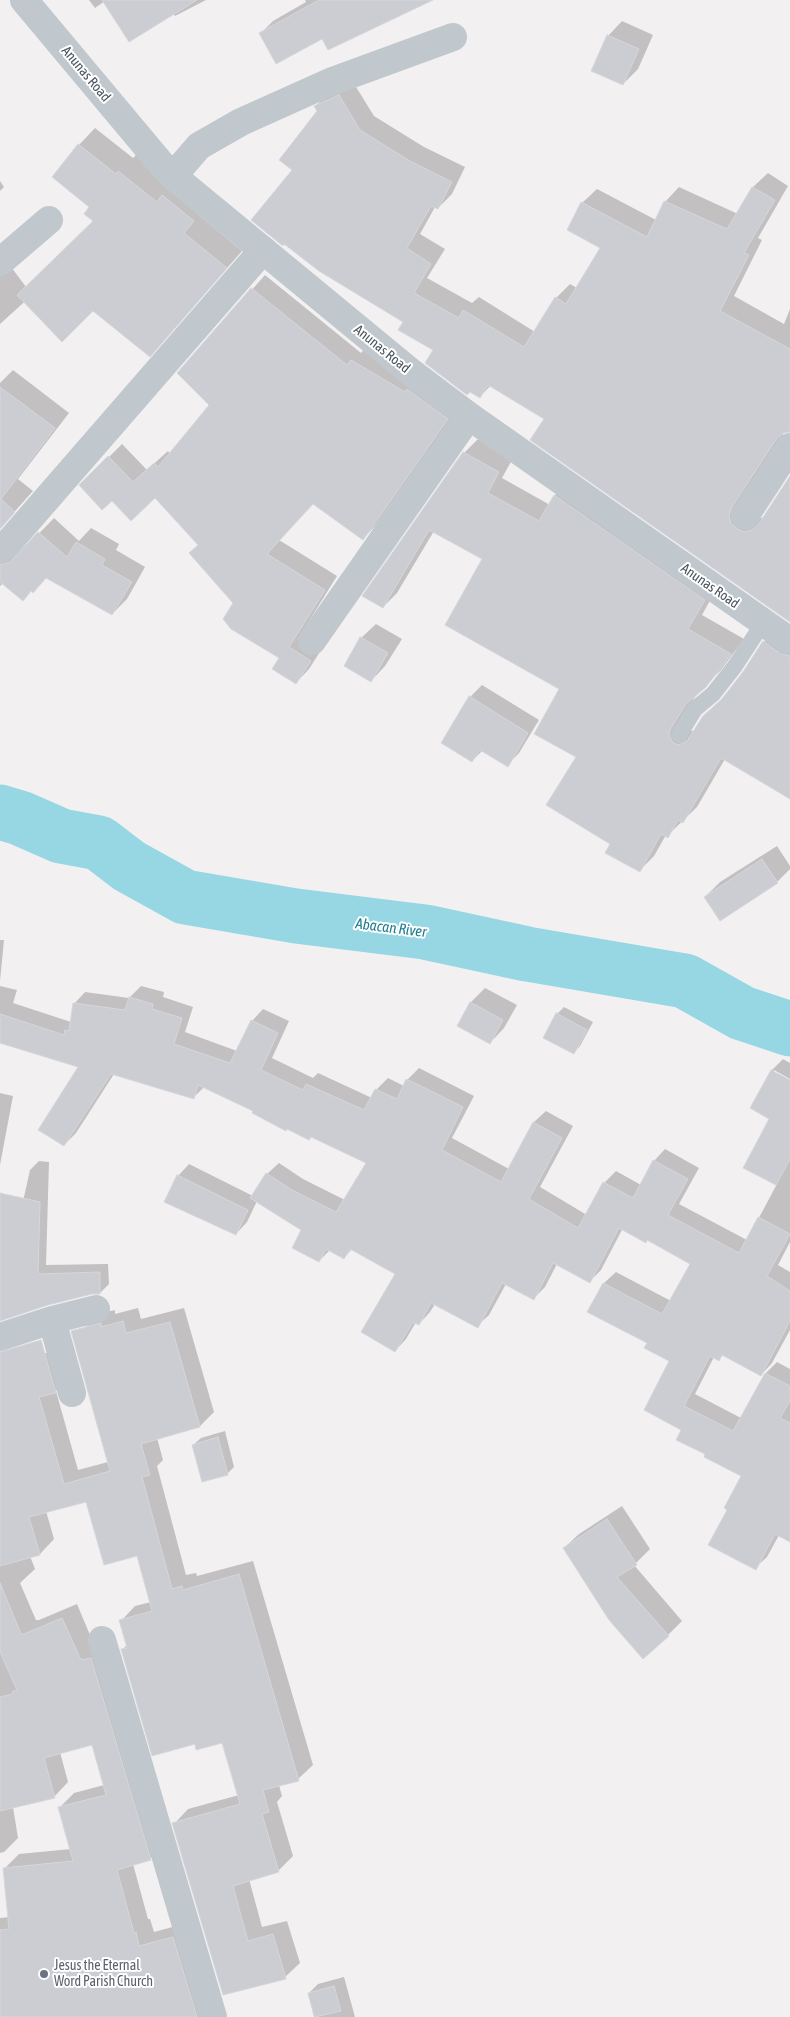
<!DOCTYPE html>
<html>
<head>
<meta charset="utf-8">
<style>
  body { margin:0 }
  canvas { display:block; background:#f2f0f1 }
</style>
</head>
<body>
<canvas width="790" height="2017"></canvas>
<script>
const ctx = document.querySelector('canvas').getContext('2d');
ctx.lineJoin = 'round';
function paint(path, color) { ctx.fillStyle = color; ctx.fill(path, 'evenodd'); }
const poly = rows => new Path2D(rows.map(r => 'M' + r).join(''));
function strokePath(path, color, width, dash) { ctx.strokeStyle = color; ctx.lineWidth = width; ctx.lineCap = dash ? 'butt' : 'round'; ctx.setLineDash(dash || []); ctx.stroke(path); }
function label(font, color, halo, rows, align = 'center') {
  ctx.font = font + ' "Asap Condensed",sans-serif'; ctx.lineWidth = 4; ctx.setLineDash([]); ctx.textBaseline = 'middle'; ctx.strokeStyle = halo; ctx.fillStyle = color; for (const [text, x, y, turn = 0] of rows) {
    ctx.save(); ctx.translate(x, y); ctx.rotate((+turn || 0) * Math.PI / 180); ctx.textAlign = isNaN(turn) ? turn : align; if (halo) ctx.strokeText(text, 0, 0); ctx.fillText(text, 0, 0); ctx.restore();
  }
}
paint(poly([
  [89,0,206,0,175,16,173,13,105,1,95,8],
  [305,0,430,0,323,37,261,33,273,21,306,2],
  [622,21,653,35,638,69,623,84,608,36],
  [353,82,374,116,424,147,465,167,452,194,438,208,435,207,420,234,445,249,427,278,472,303,479,297,535,332,556,298,570,284,577,288,602,247,582,203,597,189,656,220,665,202,679,187,738,214,753,187,768,173,788,186,758,238,762,240,734,296,784,324,790,309,790,430,785,431,746,492,760,518,765,517,790,478,790,620,546,419,491,385,480,397,470,391,435,350,404,322,294,170,318,112,315,107,329,92],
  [95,128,133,158,136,155,174,185,209,204,200,216,242,251,166,338,95,221,79,145],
  [0,181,4,187,0,191],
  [0,252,32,295,0,324],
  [265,275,361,353,365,348,460,406,376,525,363,539,313,502,279,540,337,576,301,634,323,647,309,669,296,683,281,658,234,603,200,545,155,497,112,499,81,485,122,444,147,470,168,451,170,454,211,405,178,373],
  [13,370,69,413,18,479,33,491,0,528,0,383],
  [478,439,513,458,502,478,550,505,555,495,569,481,718,586,702,615,744,639,720,671,698,692,684,715,689,730,694,731,704,716,727,694,764,642,778,628,790,636,790,798,725,759,697,807,667,836,666,835,654,856,639,871,612,844,577,756,561,688,484,559,434,531,397,593,383,607,464,453],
  [54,518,79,541,91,528,119,544,116,550,145,567,127,599,112,614,47,577,33,591,3,583,0,586,0,540,20,551,25,548],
  [376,624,402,639,385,666,371,681,361,638],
  [482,685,539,720,519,753,507,765,483,750,472,761,470,697],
  [777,846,790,866,790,869,777,882,705,897,720,882],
  [0,940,4,940,0,981],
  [0,986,17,990,13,1003,71,1022,74,1004,85,992,129,998,141,986,164,992,163,997,193,1007,185,1032,237,1051,252,1021,263,1009,289,1021,272,1058,313,1078,318,1073,372,1098,376,1090,388,1078,404,1086,407,1080,419,1068,474,1096,452,1138,509,1169,534,1122,546,1111,573,1126,540,1187,587,1215,604,1183,616,1171,641,1185,654,1161,665,1149,699,1168,679,1204,747,1240,777,1184,745,1167,771,1118,772,1070,783,1059,790,1063,790,1079,774,1070,774,1073,790,1082,790,1242,778,1265,790,1272,790,1330,772,1363,761,1375,723,1355,719,1359,714,1357,695,1394,741,1418,766,1373,777,1362,790,1369,790,1540,779,1535,767,1557,755,1568,728,1509,743,1475,707,1454,683,1429,671,1361,648,1343,589,1311,604,1283,616,1272,671,1301,691,1263,648,1239,646,1241,623,1228,601,1270,590,1281,557,1264,545,1287,533,1299,506,1284,489,1315,477,1326,435,1304,430,1312,419,1324,416,1322,406,1339,395,1351,396,1273,352,1249,344,1258,330,1250,319,1261,303,1230,257,1201,247,1222,236,1234,178,1176,189,1164,253,1196,267,1174,279,1163,303,1179,345,1200,368,1162,204,1087,193,1098,114,1074,76,1133,64,1145,80,1066,0,1043],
  [485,988,517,1005,504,1028,490,1043,458,1026,471,1002],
  [564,1007,593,1022,580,1046,573,1053,557,1014],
  [0,1093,13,1096,0,1165],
  [39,1161,49,1162,46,1265,108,1264,109,1284,100,1293,92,1293,48,1304,0,1319,0,1233,16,1233,30,1170],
  [138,1308,141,1319,184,1308,214,1412,200,1426,157,1438,163,1460,157,1466,186,1575,196,1573,197,1576,253,1561,313,1765,298,1779,279,1785,282,1796,277,1802,293,1856,278,1871,249,1879,262,1927,287,1921,300,1963,285,1977,224,1994,174,1824,188,1809,239,1795,223,1741,196,1743,122,1650,128,1644,121,1621,135,1606,151,1602,138,1555,87,1500,46,1511,54,1539,40,1554,30,1556,35,1569,20,1583,36,1620,39,1620,77,1604,95,1647,164,1845,150,1859,133,1864,148,1919,150,1919,154,1932,187,1923,212,2017,0,2017,0,1918,9,1917,4,1869,19,1854,71,1849,59,1808,74,1793,104,1785,93,1744,60,1752,68,1782,54,1797,13,1807,18,1838,4,1852,0,1853,0,1371,61,1347,69,1377,56,1391,78,1470,108,1462,84,1329,98,1314,115,1310,115,1314],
  [225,1431,234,1467,227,1474,193,1445,201,1438],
  [622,1506,650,1549,634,1565,682,1621,668,1635,564,1548,579,1534],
  [344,1977,355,2017,314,2017,308,1994,318,1984]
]), '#0003');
strokePath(poly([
  [0,812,20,818,61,836,99,843,129,866,185,897,296,916,425,932,527,954,685,981,742,1013,790,1029]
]), '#96d7e3', 55);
const building = poly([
  [102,0,197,0,129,42,102,0],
  [319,0,433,0,328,50,322,39,276,64,259,33,319,0],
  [607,35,639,49,623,85,591,71,607,35],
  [339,95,360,130,410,161,452,182,438,209,431,206,407,248,431,264,414,293,459,318,463,310,524,347,555,297,566,304,600,248,567,230,581,202,647,237,664,201,727,229,752,187,775,200,744,253,749,255,720,311,790,349,790,432,783,433,777,438,732,507,729,516,731,523,737,529,745,532,752,530,758,525,790,476,790,622,530,440,544,419,488,385,480,398,470,392,467,395,425,363,433,350,398,330,403,322,319,271,284,244,283,246,251,220,292,170,279,160,317,111,314,106,339,95],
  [78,144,116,174,118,171,157,202,162,195,194,221,184,233,227,268,150,357,93,311,62,342,17,295,93,221,84,214,89,207,52,177,78,144],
  [251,288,347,365,351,360,405,392,407,389,448,419,363,540,313,504,267,554,325,590,289,647,311,661,296,684,272,669,279,658,231,629,223,619,233,603,189,553,198,545,155,498,131,521,112,501,102,510,79,485,108,456,133,482,154,463,158,467,209,405,177,373,251,288],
  [0,387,55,428,1,499,15,512,0,529,0,387],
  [463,452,499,472,488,493,539,521,554,495,705,600,688,629,731,654,706,687,686,704,670,730,669,735,673,743,679,745,687,741,703,716,721,700,743,672,763,641,781,654,790,656,790,799,721,758,683,823,678,820,668,838,661,834,640,872,605,853,610,844,546,805,576,757,534,734,559,689,445,625,482,559,429,530,383,608,362,596,463,452],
  [38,532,67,557,76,542,105,559,102,565,132,582,112,615,46,578,33,593,31,591,23,601,0,582,0,565,10,562,38,532],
  [360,637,388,653,371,682,344,666,360,637],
  [469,696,528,733,508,767,480,750,472,762,441,743,469,696],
  [762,859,778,883,720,921,704,897,762,859],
  [129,997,153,1004,152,1009,182,1018,174,1044,230,1063,251,1020,278,1033,261,1070,303,1090,306,1084,364,1110,375,1089,397,1099,406,1079,421,1086,463,1107,442,1150,501,1182,533,1122,562,1138,529,1199,578,1228,603,1182,633,1198,653,1160,688,1179,668,1215,739,1253,758,1217,790,1234,767,1276,790,1291,790,1321,761,1376,722,1355,719,1361,710,1356,684,1406,733,1431,765,1373,790,1386,790,1401,780,1418,790,1423,790,1542,775,1534,756,1570,708,1545,727,1510,724,1508,741,1476,704,1457,705,1454,676,1440,681,1430,644,1410,669,1361,644,1348,647,1343,587,1312,603,1283,662,1314,690,1264,647,1240,646,1243,619,1228,590,1283,553,1263,534,1300,502,1283,478,1328,431,1303,419,1325,413,1322,395,1352,361,1332,395,1274,350,1249,344,1259,326,1249,319,1262,292,1248,301,1230,250,1198,266,1173,292,1190,336,1212,366,1163,311,1137,309,1140,287,1129,286,1131,252,1113,253,1111,198,1085,194,1099,111,1074,64,1146,38,1130,78,1067,0,1043,0,1014,64,1035,65,1030,69,1031,73,1003,125,1010,129,997],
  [470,1002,503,1020,490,1044,457,1026,470,1002],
  [556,1013,587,1030,574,1054,543,1038,556,1013],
  [771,1070,790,1080,790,1159,776,1185,743,1168,769,1119,750,1108,771,1070],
  [177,1175,248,1210,236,1235,164,1202,177,1175],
  [0,1193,40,1202,38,1274,100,1272,100,1294,92,1294,48,1305,0,1321,0,1193],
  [123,1321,126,1333,170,1322,200,1427,141,1444,150,1475,142,1477,172,1589,182,1586,183,1590,239,1574,299,1781,263,1790,269,1812,262,1814,279,1872,233,1886,248,1941,273,1934,286,1979,223,1995,172,1823,240,1804,222,1743,196,1750,195,1744,152,1756,121,1649,127,1648,119,1620,152,1611,137,1556,104,1565,86,1502,29,1517,40,1555,0,1566,0,1352,41,1340,56,1393,39,1397,64,1484,110,1471,71,1331,101,1323,101,1327,123,1321],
  [218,1437,228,1475,202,1482,192,1445,218,1437],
  [607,1519,637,1565,617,1577,669,1636,643,1659,609,1620,563,1548,607,1519],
  [0,1583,21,1634,24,1634,62,1618,81,1660,91,1658,151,1860,117,1870,134,1933,136,1932,139,1946,173,1937,197,2017,0,2017,0,1930,9,1929,3,1868,73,1861,58,1807,106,1795,92,1745,44,1758,55,1798,0,1811,0,1697,13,1694,12,1692,17,1690,0,1652,0,1583],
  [334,1986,341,2011,315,2017,308,1993,334,1986]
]);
paint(building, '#cbcdd2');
strokePath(building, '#d5d7db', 1);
strokePath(poly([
  [679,735,695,709,713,694,735,666,763,623]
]), '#c0c8cd', 16);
strokePath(poly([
  [173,176,199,146,241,122,330,82,453,37],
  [0,262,49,220],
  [745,516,790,447],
  [0,550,10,541,263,250],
  [312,641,469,416],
  [52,1320,72,1393],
  [0,1337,52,1320,96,1309],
  [102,1640,213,2017]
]), '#c0c8cd', 28);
strokePath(poly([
  [24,0,162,165,173,176,412,373,469,416,790,641]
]), '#c0c8cd', 28);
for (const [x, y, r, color] of [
  [44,1974,5,"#6b7280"]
]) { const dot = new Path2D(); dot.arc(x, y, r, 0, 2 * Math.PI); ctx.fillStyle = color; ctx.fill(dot); strokePath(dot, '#fff', 2); }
label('14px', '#4a545c', '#fff', [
  ["Anunas Road",86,74,50],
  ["Anunas Road",382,349,39],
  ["Anunas Road",710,586,35]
]);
label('14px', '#5b616d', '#fff', [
  ["Jesus the Eternal",54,1966],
  ["Word Parish Church",54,1982]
], 'left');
label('italic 15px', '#1b7d8f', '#fff', [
  ["Abacan River",391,928,7]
]);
</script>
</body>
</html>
